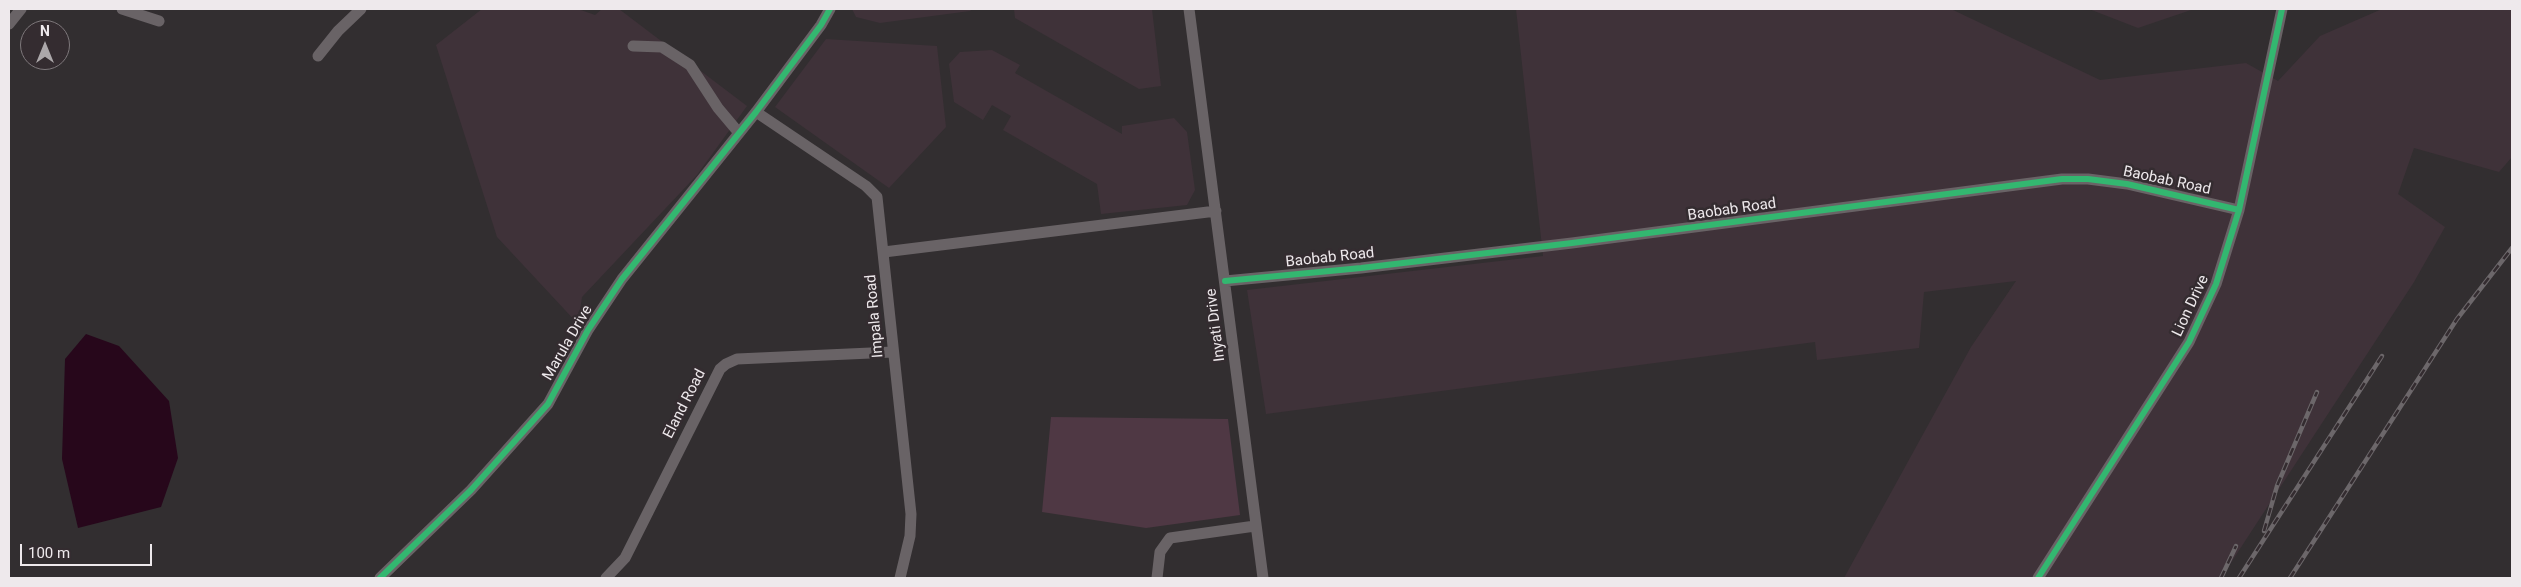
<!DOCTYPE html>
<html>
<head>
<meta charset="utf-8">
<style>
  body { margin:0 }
  #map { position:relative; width:2521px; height:587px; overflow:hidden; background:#322e30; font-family:Roboto,sans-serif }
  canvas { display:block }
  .frame { position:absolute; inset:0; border:10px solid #eee9ec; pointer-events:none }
  .north { position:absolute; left:20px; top:20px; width:50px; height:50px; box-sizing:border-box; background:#342c30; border:1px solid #7e787b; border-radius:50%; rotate:0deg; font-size:14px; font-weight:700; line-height:20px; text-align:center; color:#eee9ec }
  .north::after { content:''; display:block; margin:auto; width:18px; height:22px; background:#aca8aa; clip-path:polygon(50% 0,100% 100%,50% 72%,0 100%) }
  .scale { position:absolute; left:20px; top:544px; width:132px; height:22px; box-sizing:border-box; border:2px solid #eee9ec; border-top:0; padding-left:6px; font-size:15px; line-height:18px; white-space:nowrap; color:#eee9ec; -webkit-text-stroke:4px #342c30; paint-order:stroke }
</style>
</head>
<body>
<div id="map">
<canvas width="2521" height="587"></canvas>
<div class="frame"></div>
<div class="north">N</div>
<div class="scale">100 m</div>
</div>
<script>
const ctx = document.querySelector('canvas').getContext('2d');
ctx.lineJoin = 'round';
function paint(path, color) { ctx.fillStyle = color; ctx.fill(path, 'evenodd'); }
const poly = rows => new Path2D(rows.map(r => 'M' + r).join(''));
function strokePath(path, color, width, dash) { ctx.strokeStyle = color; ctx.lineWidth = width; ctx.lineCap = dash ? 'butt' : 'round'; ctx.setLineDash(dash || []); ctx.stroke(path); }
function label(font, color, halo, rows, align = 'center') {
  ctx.font = font + ' Roboto,sans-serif'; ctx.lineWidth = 5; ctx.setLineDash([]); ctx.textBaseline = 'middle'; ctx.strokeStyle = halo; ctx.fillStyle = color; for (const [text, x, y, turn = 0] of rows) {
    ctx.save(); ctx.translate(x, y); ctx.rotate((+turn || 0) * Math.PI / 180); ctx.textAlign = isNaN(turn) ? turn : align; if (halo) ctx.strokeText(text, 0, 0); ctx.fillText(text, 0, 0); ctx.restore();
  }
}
paint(poly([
  [482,9,578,9,595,15,602,9,619,9,747,106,697,175,582,297,578,324,497,237,436,45],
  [852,9,972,9,970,11,880,23,856,17],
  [1014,9,1152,9,1161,86,1139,89,1015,18],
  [1516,9,1951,9,2100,80,2246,63,2278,81,2320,36,2382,9,2512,9,2512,157,2499,172,2414,148,2398,194,2445,227,2414,282,2221,578,1844,578,1971,347,2016,281,1924,292,1919,348,1817,360,1815,342,1266,414,1247,290,1543,256],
  [2089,9,2194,9,2138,28],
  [826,39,937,46,946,127,889,188,775,107],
  [992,50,1020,65,1015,73,1122,134,1122,126,1174,118,1187,132,1195,190,1187,205,1101,214,1097,184,1003,130,1011,116,992,105,983,120,954,102,949,64,960,52]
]), '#3f3239');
paint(poly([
  [1051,417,1228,419,1240,515,1146,528,1042,512]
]), '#4f3844');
paint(poly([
  [86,334,119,346,169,401,178,458,161,507,78,528,62,459,65,359]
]), '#27071b');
strokePath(poly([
  [122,9,159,21],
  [1189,9,1263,578],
  [9,24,21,9],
  [633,46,662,47,690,65,718,108,739,133],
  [318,56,338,31,361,9],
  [756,112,866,186,877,197,911,514,910,536,900,578],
  [884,252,1216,211],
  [1225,281,1361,268,1572,243,2062,179,2088,179,2127,184,2239,210],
  [380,578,471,490,548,404,588,330,622,279,756,112,821,25,830,9],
  [606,578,625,558,720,369,726,364,737,359,893,352],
  [1157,578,1160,552,1170,538,1255,526],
  [2038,578,2189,342,2216,284,2239,210,2282,9]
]), '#696366', 11);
const rail = poly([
  [2264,531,2277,486,2317,392],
  [2221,578,2236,546],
  [2239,578,2382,356],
  [2290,578,2457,319,2512,248]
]);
strokePath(rail, '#6c676a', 4.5);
strokePath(rail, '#342c30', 2.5, [8]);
strokePath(poly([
  [1225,281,1361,268,1572,243,2062,179,2088,179,2127,184,2239,210],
  [380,578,471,490,548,404,588,330,622,279,756,112,821,25,830,9],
  [2038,578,2189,342,2216,284,2239,210,2282,9]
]), '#33b770', 6);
label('15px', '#eee9ec', '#342c30', [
  ["Baobab Road",2167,181,12],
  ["Baobab Road",1732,210,-8],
  ["Baobab Road",1330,258,-6],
  ["Lion Drive",2191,306,-65],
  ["Impala Road",875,316,-95],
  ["Inyati Drive",1216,325,-97],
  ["Marula Drive",568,343,-60],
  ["Eland Road",685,404,-63]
]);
</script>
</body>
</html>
